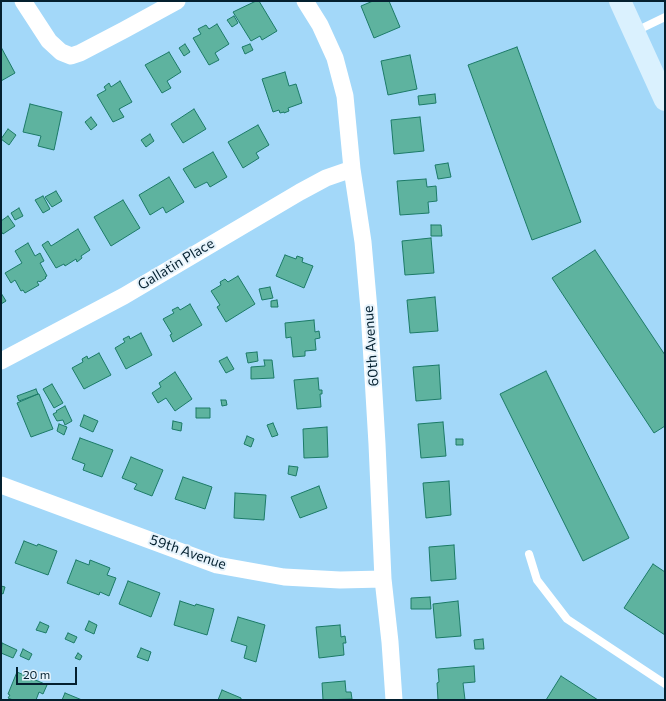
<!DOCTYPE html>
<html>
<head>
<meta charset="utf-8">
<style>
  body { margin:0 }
  #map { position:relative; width:666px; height:701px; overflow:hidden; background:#a3d8f9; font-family:Commissioner,sans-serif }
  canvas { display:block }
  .frame { position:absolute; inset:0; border:2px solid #04202f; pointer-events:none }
  .scale { position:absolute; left:16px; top:667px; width:61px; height:18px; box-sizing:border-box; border:2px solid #04202f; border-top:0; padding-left:5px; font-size:12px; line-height:14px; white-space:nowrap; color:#04202f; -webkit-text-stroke:3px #e6f3fc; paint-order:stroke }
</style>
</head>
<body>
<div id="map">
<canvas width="666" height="701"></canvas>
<div class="frame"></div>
<div class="scale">20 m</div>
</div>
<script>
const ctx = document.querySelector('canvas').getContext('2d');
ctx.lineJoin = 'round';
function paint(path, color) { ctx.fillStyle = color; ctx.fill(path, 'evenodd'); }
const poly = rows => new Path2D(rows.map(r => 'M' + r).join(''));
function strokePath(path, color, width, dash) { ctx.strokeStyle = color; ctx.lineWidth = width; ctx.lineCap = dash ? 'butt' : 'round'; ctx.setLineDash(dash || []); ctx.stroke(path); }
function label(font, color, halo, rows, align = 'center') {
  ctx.font = font + ' Commissioner,sans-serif'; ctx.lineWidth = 4; ctx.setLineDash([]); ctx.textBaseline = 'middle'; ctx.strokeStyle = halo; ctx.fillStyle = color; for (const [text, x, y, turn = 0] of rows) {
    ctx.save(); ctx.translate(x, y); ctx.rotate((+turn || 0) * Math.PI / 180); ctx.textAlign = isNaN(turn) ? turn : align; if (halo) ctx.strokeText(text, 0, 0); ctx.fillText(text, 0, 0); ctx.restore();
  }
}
const building = poly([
  [256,1,259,1,277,31,262,40,260,36,251,41,233,12,256,1],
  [373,1,389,1,400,27,374,38,361,6,373,1],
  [234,16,238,23,232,27,227,20,234,16],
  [217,24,229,44,215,53,219,60,209,65,193,38,201,34,198,29,206,25,209,29,217,24],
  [185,44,190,52,184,56,179,48,185,44],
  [250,44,253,50,245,54,242,47,250,44],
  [1,47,15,73,1,81,1,47],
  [517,47,581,222,532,240,468,65,517,47],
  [169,52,181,72,167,81,171,88,162,93,145,65,169,52],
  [410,55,417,89,388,95,381,61,410,55],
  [285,72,289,86,296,84,302,103,288,108,289,111,284,113,284,112,280,113,279,110,273,112,262,79,285,72],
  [120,81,132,102,119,109,124,117,113,122,97,95,106,90,104,87,109,83,111,87,120,81],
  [435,94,436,103,419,105,418,96,435,94],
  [30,104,62,112,54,150,38,146,41,136,23,132,30,104],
  [194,109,206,129,183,143,171,124,194,109],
  [91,117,97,125,91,130,85,122,91,117],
  [420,117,424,151,394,154,391,120,420,117],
  [258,125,269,145,256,153,259,158,243,168,228,142,258,125],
  [8,129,16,135,9,145,1,139,8,129],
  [150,134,154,141,146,147,141,140,150,134],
  [213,152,227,177,210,187,207,182,195,188,183,169,213,152],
  [448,163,451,177,438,179,435,165,448,163],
  [169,177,184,202,166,213,163,207,150,215,139,195,169,177],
  [426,179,427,187,436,186,437,201,428,202,429,213,400,215,397,181,426,179],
  [56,191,62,201,52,207,45,197,56,191],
  [43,196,50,209,43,213,35,200,43,196],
  [123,200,140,228,111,246,94,217,123,200],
  [19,208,23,216,15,220,11,213,19,208],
  [8,216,15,226,3,234,1,231,1,221,8,216],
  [431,225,441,225,442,236,431,236,431,225],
  [78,229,90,250,81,256,82,258,77,262,76,259,65,266,64,264,56,268,42,245,48,241,51,246,78,229],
  [431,238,434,273,405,275,402,241,431,238],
  [28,243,35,256,40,253,44,261,40,263,47,276,45,277,46,278,40,282,39,281,37,282,39,285,25,293,23,290,21,291,15,280,11,283,5,273,22,263,15,251,28,243],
  [595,250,665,355,665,426,654,433,552,278,595,250],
  [285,255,296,259,297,256,303,258,302,262,313,266,304,288,276,276,285,255],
  [238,276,255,304,226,322,217,307,220,305,211,291,221,285,220,282,225,279,228,282,238,276],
  [270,287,273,298,262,300,259,289,270,287],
  [1,293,6,301,1,304,1,293],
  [435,297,438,331,410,333,407,300,435,297],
  [277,300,278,307,271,307,271,301,277,300],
  [190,304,202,325,173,342,170,335,172,334,163,319,174,313,172,310,178,307,180,310,190,304],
  [314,320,315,332,319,331,320,338,315,339,316,350,305,351,305,356,293,357,291,337,286,338,285,323,314,320],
  [141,333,152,355,126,369,115,348,125,342,123,339,129,336,130,339,141,333],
  [257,352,258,361,248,363,246,353,257,352],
  [99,353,111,375,84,389,72,368,83,362,82,359,87,356,88,359,99,353],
  [227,357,234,369,226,373,219,361,227,357],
  [264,360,272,360,274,378,251,379,251,367,265,366,264,360],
  [439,365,441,399,416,401,413,367,439,365],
  [546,371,629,538,583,561,500,394,546,371],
  [175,372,192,399,175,411,166,398,158,403,152,393,161,387,159,383,175,372],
  [318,378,319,390,322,390,322,394,320,394,321,407,297,409,294,380,318,378],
  [52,384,63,403,54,408,43,389,52,384],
  [36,389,38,394,19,401,17,396,36,389],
  [38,394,39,394,53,429,31,437,17,403,38,394],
  [221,400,226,400,227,405,222,406,221,400],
  [65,406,72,421,65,425,63,420,57,421,53,414,57,412,56,411,65,406],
  [196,408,210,408,210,418,196,418,196,408],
  [84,415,98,421,93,432,80,426,84,415],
  [173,421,182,423,181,431,172,429,173,421],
  [443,422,446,456,421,458,418,424,443,422],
  [273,423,278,435,272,437,267,425,273,423],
  [59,424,67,427,64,435,57,431,59,424],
  [327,427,328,457,304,458,303,429,327,427],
  [247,436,254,439,251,447,244,444,247,436],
  [80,438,113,450,102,477,83,470,85,464,72,459,80,438],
  [456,439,463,439,463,445,456,445,456,439],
  [131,457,163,470,152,496,134,489,137,484,122,478,131,457],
  [289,466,298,467,296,476,288,474,289,466],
  [183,477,212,487,205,509,175,499,183,477],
  [449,481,451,515,426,518,423,483,449,481],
  [319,486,327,508,300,518,291,497,319,486],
  [235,493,266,495,264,520,234,518,235,493],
  [24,541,37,546,38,544,57,551,48,575,15,563,24,541],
  [454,545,456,579,431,581,429,547,454,545],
  [76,560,89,565,90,560,110,568,107,575,116,578,109,596,100,592,99,595,67,583,76,560],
  [653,564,665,572,665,635,624,608,653,564],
  [128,581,160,593,151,617,119,604,128,581],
  [1,586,5,587,3,594,1,593,1,586],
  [430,597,431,609,411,609,411,598,430,597],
  [180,601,195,606,196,604,214,609,207,635,174,625,180,601],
  [458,601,461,636,436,638,433,604,458,601],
  [238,617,265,625,256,662,244,658,247,646,231,641,238,617],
  [89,621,97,625,94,634,85,630,89,621],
  [40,622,49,626,46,633,36,630,40,622],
  [340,625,341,637,345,636,346,643,343,643,344,655,319,658,316,627,340,625],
  [68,633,77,637,74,643,65,639,68,633],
  [483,639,484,649,475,649,474,640,483,639],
  [2,643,17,650,13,658,1,653,2,643],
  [141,648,151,652,148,661,137,657,141,648],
  [23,649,32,654,29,660,20,656,23,649],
  [78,653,82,656,80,660,75,658,78,653],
  [474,666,475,682,463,683,465,700,438,700,437,683,439,682,438,669,474,666],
  [17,672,47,685,43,694,39,692,36,700,13,700,8,698,10,695,8,694,17,672],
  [561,676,598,700,546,700,561,676],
  [345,681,346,692,351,692,352,699,323,700,322,683,345,681],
  [222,690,241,698,241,700,218,700,222,690],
  [65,693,82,700,62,700,65,693]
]);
paint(building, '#5eb39f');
strokePath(building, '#1c7a67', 1);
strokePath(poly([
  [634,32,665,17],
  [529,554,537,580,567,619,665,684]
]), '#fff', 8);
strokePath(poly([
  [23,1,49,41,61,52,71,56,80,53,124,30,177,1],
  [305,1,320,25,335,58,345,96,352,169,363,242,369,310,377,444,383,579,390,642,394,700],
  [1,361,124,296,300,192,326,178,352,169],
  [1,485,217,565,284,577,340,580,383,579]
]), '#fff', 17);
strokePath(poly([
  [620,1,665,100]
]), '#daf1fe', 22);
label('14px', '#04202f', '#e6f3fc', [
  ["Gallatin Place",176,264,-31],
  ["60th Avenue",371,346,-94],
  ["59th Avenue",188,552,19]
]);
</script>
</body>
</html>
